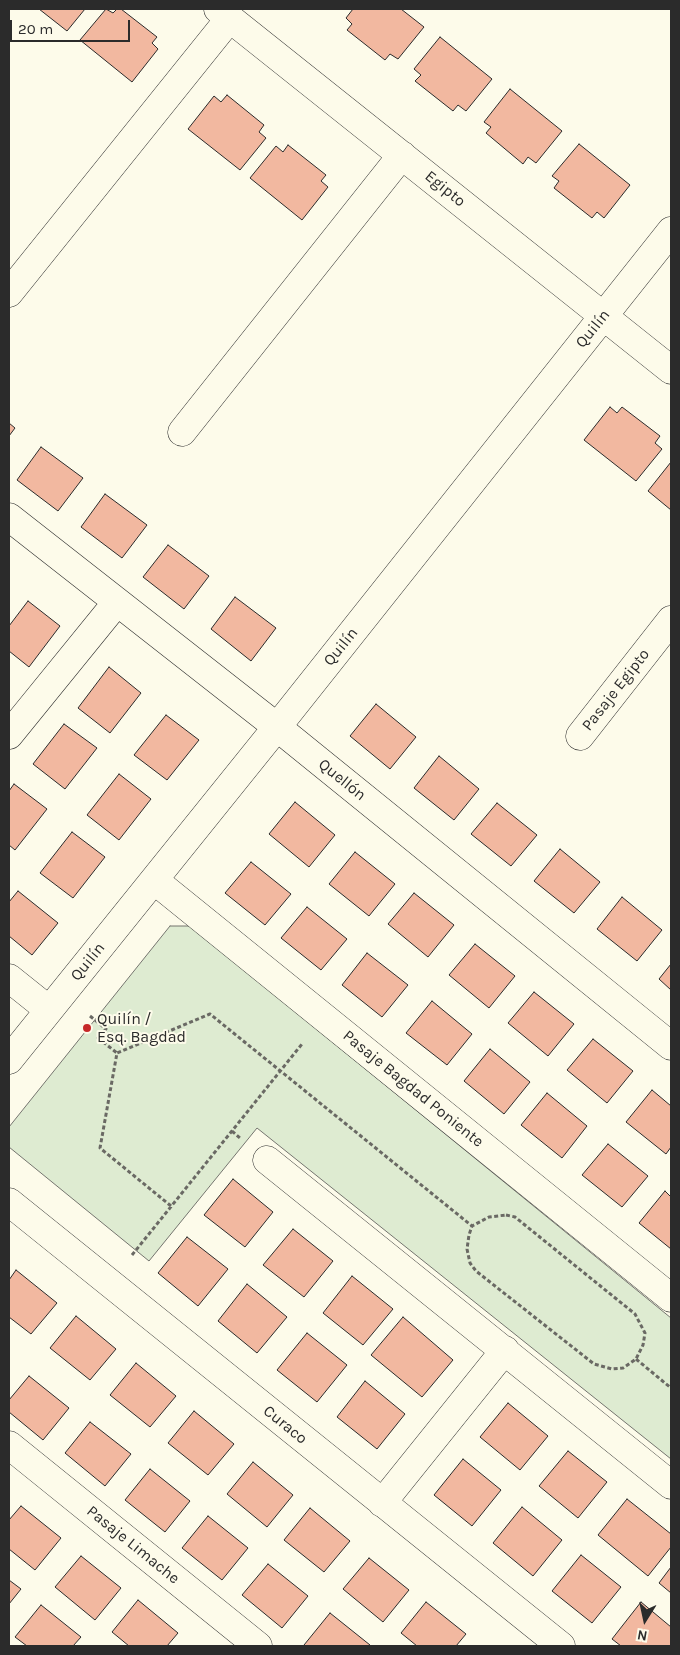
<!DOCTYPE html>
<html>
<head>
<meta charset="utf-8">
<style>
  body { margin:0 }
  #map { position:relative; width:680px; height:1655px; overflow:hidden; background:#fdfbea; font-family:Karla,sans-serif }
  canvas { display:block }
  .frame { position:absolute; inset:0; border:10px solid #2b2b2b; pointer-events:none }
  .north { position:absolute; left:620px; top:1595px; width:50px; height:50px; -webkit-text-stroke:4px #fdfbea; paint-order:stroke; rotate:190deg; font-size:14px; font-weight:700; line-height:20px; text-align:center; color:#2b2b2b }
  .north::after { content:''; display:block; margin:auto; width:18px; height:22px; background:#2b2b2b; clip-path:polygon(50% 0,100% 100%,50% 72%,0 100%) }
  .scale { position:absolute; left:10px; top:20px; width:120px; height:22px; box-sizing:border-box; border:2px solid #2b2b2b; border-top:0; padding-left:6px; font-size:15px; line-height:18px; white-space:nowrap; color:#2b2b2b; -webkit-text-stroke:4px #fdfbea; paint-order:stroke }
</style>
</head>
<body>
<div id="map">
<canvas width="680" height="1655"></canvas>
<div class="frame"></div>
<div class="north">N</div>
<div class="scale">20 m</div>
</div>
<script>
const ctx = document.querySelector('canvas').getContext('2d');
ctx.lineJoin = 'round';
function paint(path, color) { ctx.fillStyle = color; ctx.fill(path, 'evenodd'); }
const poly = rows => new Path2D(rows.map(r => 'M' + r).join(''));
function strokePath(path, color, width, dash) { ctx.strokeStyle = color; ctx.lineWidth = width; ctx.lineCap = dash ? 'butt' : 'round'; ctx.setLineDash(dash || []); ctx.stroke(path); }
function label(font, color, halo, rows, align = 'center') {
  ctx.font = font + ' Karla,sans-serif'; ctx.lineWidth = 4; ctx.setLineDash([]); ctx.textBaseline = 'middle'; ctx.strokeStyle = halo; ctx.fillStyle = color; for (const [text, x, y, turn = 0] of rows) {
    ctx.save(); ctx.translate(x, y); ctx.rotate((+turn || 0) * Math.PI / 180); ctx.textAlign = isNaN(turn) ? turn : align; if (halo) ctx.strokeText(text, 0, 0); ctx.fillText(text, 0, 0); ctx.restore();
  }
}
const green = poly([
  [170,926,190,926,671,1318,671,1459,257,1128,149,1261,9,1147,9,1127,170,926]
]);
paint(green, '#deebd1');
strokePath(green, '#74746e', 1);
const building = poly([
  [39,9,85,9,67,31,39,9],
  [106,9,113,13,117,9,121,9,157,37,152,43,158,49,132,82,80,40,106,9],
  [353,9,401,9,424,27,398,59,390,54,385,60,347,30,352,24,346,18,353,9],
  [440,37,492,79,466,111,458,105,453,111,415,81,421,75,414,69,440,37],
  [510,89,562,131,536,163,528,157,523,164,486,133,491,127,484,122,510,89],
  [227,95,264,125,259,132,266,138,240,170,188,129,214,96,221,102,227,95],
  [579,144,630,185,604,218,597,212,592,218,554,188,559,181,552,176,579,144],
  [288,145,326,175,321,181,328,187,302,220,250,178,276,146,283,152,288,145],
  [610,407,617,413,622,407,660,436,655,443,662,449,636,481,584,440,610,407],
  [9,423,15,428,9,436,9,423],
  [41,447,83,478,58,511,17,480,41,447],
  [671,462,671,510,648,491,671,462],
  [105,494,147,525,122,558,81,527,105,494],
  [168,545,209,576,184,609,143,577,168,545],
  [235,597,276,628,251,661,211,629,235,597],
  [28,601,60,626,29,667,9,651,9,626,28,601],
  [109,667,141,693,110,733,78,708,109,667],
  [376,704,416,737,390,769,350,736,376,704],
  [166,715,199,740,167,780,134,755,166,715],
  [64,724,97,748,65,789,33,764,64,724],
  [439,756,479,789,454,820,414,788,439,756],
  [119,774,151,799,119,840,87,815,119,774],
  [14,784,47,809,15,850,9,845,9,791,14,784],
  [295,802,335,835,309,867,269,834,295,802],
  [497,803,537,835,511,866,471,834,497,803],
  [72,832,105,857,73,898,40,873,72,832],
  [560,849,600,882,574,913,534,881,560,849],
  [355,852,395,884,369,916,329,884,355,852],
  [251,862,291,894,265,925,225,893,251,862],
  [18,891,58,923,32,955,9,936,9,902,18,891],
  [414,893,454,925,428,957,388,924,414,893],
  [622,897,662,930,637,961,597,929,622,897],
  [307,907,347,939,321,970,281,938,307,907],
  [475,944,515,976,489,1008,449,975,475,944],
  [367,953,408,985,382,1017,342,985,367,953],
  [671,964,671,990,659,979,671,964],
  [534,992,574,1024,548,1056,508,1023,534,992],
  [432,1001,472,1034,447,1065,406,1033,432,1001],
  [593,1039,633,1071,607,1103,567,1070,593,1039],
  [490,1049,530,1082,504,1114,464,1081,490,1049],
  [652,1090,671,1106,671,1147,666,1154,626,1122,652,1090],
  [547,1093,587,1126,562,1158,521,1125,547,1093],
  [608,1144,648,1176,622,1207,582,1175,608,1144],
  [233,1179,273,1212,245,1247,204,1215,233,1179],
  [665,1191,671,1197,671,1249,639,1223,665,1191],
  [293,1229,333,1261,304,1297,263,1265,293,1229],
  [187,1237,228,1269,198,1306,158,1273,187,1237],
  [16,1270,57,1303,31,1334,9,1317,9,1280,16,1270],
  [352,1276,393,1309,363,1345,323,1313,352,1276],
  [247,1284,287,1317,257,1353,218,1321,247,1284],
  [76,1316,116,1349,90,1380,50,1348,76,1316],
  [403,1317,453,1360,422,1397,371,1355,403,1317],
  [307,1333,347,1365,317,1402,277,1370,307,1333],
  [136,1363,176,1396,150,1427,110,1395,136,1363],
  [29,1376,69,1408,43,1440,9,1412,9,1400,29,1376],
  [365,1381,405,1414,377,1449,337,1417,365,1381],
  [508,1403,548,1436,520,1470,480,1437,508,1403],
  [194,1411,234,1444,208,1475,168,1443,194,1411],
  [90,1422,131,1454,105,1486,65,1453,90,1422],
  [568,1451,607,1482,578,1518,539,1486,568,1451],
  [463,1459,501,1490,472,1526,434,1495,463,1459],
  [253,1462,293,1495,267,1527,227,1494,253,1462],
  [150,1469,190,1501,165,1532,125,1500,150,1469],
  [627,1499,671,1534,671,1547,648,1576,598,1535,627,1499],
  [21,1506,61,1538,35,1570,9,1549,9,1520,21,1506],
  [522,1507,562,1540,533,1576,493,1543,522,1507],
  [310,1508,350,1541,324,1572,284,1540,310,1508],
  [208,1516,248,1548,222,1580,182,1548,208,1516],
  [581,1555,621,1587,592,1623,552,1591,581,1555],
  [81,1556,121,1588,95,1620,55,1587,81,1556],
  [369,1558,409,1590,383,1622,343,1589,369,1558],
  [268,1564,308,1596,282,1628,242,1595,268,1564],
  [671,1567,671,1593,659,1583,671,1567],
  [9,1580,21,1589,9,1604,9,1580],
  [138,1600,178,1633,167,1646,129,1646,112,1632,138,1600],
  [426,1602,466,1634,456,1646,417,1646,401,1633,426,1602],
  [641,1602,671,1627,671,1646,621,1646,612,1639,641,1602],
  [41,1605,81,1637,73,1646,27,1646,15,1637,41,1605],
  [330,1613,370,1645,368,1646,306,1646,304,1645,330,1613]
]);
paint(building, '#f2b8a0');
strokePath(building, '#2b2b2b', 1);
const street = poly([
  [218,9,671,370],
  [9,293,230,18],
  [182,432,402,155],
  [9,517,277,727,671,1046],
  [9,735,117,602],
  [580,736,671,620],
  [154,880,671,1298],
  [9,978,49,1010],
  [9,1060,277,727,671,231],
  [267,1160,671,1485],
  [9,1202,561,1646],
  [9,1445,258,1646],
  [382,1503,505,1350]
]);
strokePath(street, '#2b2b2b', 29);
strokePath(poly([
  [90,1016,106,1029,98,1038,117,1053],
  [232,1131,241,1139],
  [171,1206,100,1148,117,1053,210,1014,472,1226],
  [506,1215,515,1217,635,1314,645,1333,643,1345,636,1359,623,1368,612,1369,594,1364,476,1271,470,1263,467,1249,469,1235,472,1226,489,1217,506,1215],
  [132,1255,302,1044],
  [636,1359,671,1388]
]), '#6a6964', 3, [4, 2.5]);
strokePath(street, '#fdfbea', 28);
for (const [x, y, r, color] of [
  [87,1028,5,"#c62828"]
]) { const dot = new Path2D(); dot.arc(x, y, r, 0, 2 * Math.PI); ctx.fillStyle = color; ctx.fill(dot); strokePath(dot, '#fdfbea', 2); }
label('16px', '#2b2b2b', '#fdfbea', [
  ["Egipto",445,189,39],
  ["Quilín",593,329,-51],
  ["Quilín",341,647,-51],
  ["Pasaje Egipto",616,690,-52],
  ["Quellón",342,780,39],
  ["Quilín",88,962,-51],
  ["Pasaje Bagdad Poniente",413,1089,39],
  ["Curaco",285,1425,39],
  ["Pasaje Limache",133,1545,39]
]);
label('16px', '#2b2b2b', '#fdfbea', [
  ["Quilín /",97,1019],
  ["Esq. Bagdad",97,1037]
], 'left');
</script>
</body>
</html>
